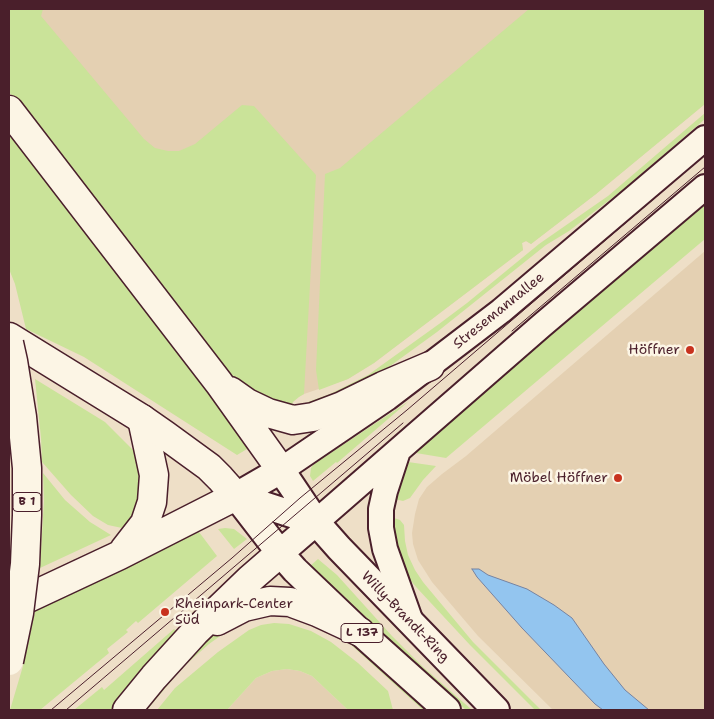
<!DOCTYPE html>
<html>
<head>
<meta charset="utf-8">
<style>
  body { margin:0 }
  #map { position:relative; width:714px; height:719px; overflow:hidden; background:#eedfc7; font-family:"Shantell Sans",sans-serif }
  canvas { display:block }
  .frame { position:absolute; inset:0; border:10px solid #4a1f2b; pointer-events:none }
</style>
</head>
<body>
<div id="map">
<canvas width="714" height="719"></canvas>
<div class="frame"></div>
</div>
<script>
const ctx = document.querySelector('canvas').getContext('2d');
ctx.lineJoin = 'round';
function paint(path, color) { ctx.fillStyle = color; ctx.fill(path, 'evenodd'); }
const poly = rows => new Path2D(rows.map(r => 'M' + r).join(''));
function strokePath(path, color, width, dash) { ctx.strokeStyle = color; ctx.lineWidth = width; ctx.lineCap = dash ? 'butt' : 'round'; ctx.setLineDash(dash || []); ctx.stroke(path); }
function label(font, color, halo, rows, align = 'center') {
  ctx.font = font + ' "Shantell Sans",sans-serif'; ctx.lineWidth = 5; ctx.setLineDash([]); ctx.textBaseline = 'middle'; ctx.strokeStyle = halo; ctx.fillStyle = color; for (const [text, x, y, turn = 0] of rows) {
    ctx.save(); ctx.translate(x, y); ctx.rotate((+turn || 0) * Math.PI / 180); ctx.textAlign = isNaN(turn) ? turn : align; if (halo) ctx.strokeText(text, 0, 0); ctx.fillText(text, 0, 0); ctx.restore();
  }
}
paint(poly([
  [9,9,705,9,705,104,596,194,531,244,526,241,522,243,523,250,374,363,348,379,304,394,289,401],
  [705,251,705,710,553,710,478,636,432,582,418,560,413,544,412,533,415,514,419,499,427,487,442,474,466,456],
  [287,669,300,671,312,676,348,710,227,710,256,678,272,671]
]), '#e4d0b2');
paint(poly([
  [9,9,43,9,41,16,129,121,144,139,155,148,168,151,179,151,195,144,242,105,254,106,316,175,304,394,299,397,293,402,291,407,284,407,238,383,226,371,9,92],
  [529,9,705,9,705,104,596,194,531,244,526,241,522,243,523,250,374,363,348,379,319,390,316,370,325,174,340,168],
  [705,113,705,119,624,189,569,231,546,245,437,332,375,377,303,408,308,402,330,394,368,375,439,324,467,303,539,244,608,196],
  [9,127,252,446,237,455,84,357,26,329,15,284,9,269],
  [705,203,705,239,446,458,416,453,442,425],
  [35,379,105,422,134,451,142,483,136,519,122,528,108,525,93,516,71,495,42,462,41,438],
  [409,401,337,463,336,462,313,481,310,476,311,468,314,464],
  [408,462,436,466,423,480,410,498,403,501,390,498,399,476],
  [43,473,65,500,90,522,111,535,40,568,44,501],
  [394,518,400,520,404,525,405,541,408,555,415,570,423,582,473,642,541,710,536,710,534,709,470,645,417,588,406,575,399,561,388,519],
  [225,528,234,529,247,539,234,549,218,529],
  [199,532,217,556,138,623,136,621,126,630,128,632,107,649,109,653,40,710,10,710,23,666,36,607,173,541],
  [318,559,337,575,392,636,423,667,472,710,466,710,376,630,309,567],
  [231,579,143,673,111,710,74,710,102,687,104,690,174,629,176,631,186,623,184,620],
  [274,623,289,624,311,631,331,642,358,663,388,691,393,710,348,710,312,676,300,671,287,669,272,671,256,678,227,710,157,710,175,688,218,652,249,630,261,625],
  [228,624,237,624,209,644,182,668,147,710,141,710,189,655,209,638],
  [326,629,345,634,432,710,423,710,349,643]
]), '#cae399');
const water = poly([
  [472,569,479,569,488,575,527,589,554,605,572,618,604,664,625,690,649,710,603,710,595,704,522,628,477,577,472,569]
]);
paint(water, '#93c5ef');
strokePath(water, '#7683a1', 1);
const secondary = poly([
  [398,451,385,491,381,509,381,528,385,549,411,622],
  [281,470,387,398,501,311,705,138],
  [316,522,541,326,705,187]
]);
const primary = poly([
  [281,470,316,522,339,548,496,710],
  [236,496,280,553,295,570,360,632,447,710],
  [236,496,316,522],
  [236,496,281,470],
  [280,553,316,522]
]);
const trunk = poly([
  [124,550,145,523,152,502,154,475,142,419],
  [9,607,120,555,236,496],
  [217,621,244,607,270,601,290,602,317,612,360,632],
  [127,710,154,677,195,632,250,579,280,553]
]);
const motorway = poly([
  [9,110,219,383,281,470],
  [9,337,142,419,165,435,209,467,220,478,236,496],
  [230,391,247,403,268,413,293,420,313,417,342,406,383,386,430,366]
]);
strokePath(secondary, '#4a1f2b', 28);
strokePath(primary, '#4a1f2b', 30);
strokePath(trunk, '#4a1f2b', 31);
strokePath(motorway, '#4a1f2b', 31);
strokePath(secondary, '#fcf5e5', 24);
strokePath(primary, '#fcf5e5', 26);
strokePath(trunk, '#fcf5e5', 28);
strokePath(motorway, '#fcf5e5', 28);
strokePath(poly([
  [512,331,705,167],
  [51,710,232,558,300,498,407,410,705,155],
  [66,710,403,423]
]), '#4a1f2b', 1);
const motorwayBridge = poly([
  [9,343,13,361,22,417,27,468,27,515,25,564,19,613,9,661]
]);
strokePath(motorwayBridge, '#4a1f2b', 31, []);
strokePath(motorwayBridge, '#fcf5e5', 28);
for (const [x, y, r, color] of [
  [690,350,5,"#c8321e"],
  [618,478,5,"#c8321e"],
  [165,612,5,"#c8321e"]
]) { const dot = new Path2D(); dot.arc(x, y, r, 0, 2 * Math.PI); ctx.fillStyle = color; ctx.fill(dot); strokePath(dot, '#fcf5e5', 2); }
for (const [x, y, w] of [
  [27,502,28],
  [362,633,42]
]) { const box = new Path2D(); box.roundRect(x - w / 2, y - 9.5, w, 19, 4); ctx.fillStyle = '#fcf5e5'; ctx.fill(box); strokePath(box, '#4a1f2b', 1); }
label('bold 12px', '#4a1f2b', null, [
  ["B 1",27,502],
  ["L 137",362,633]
]);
label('14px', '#4a1f2b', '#fcf5e5', [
  ["Stresemannallee",499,311,-39],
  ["Willy-Brandt-Ring",405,617,46]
]);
label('14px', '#4a1f2b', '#fcf5e5', [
  ["Höffner",680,350],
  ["Möbel Höffner",608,478],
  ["Rheinpark-Center",175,604,"left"],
  ["Süd",175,620,"left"]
], 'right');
</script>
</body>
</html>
